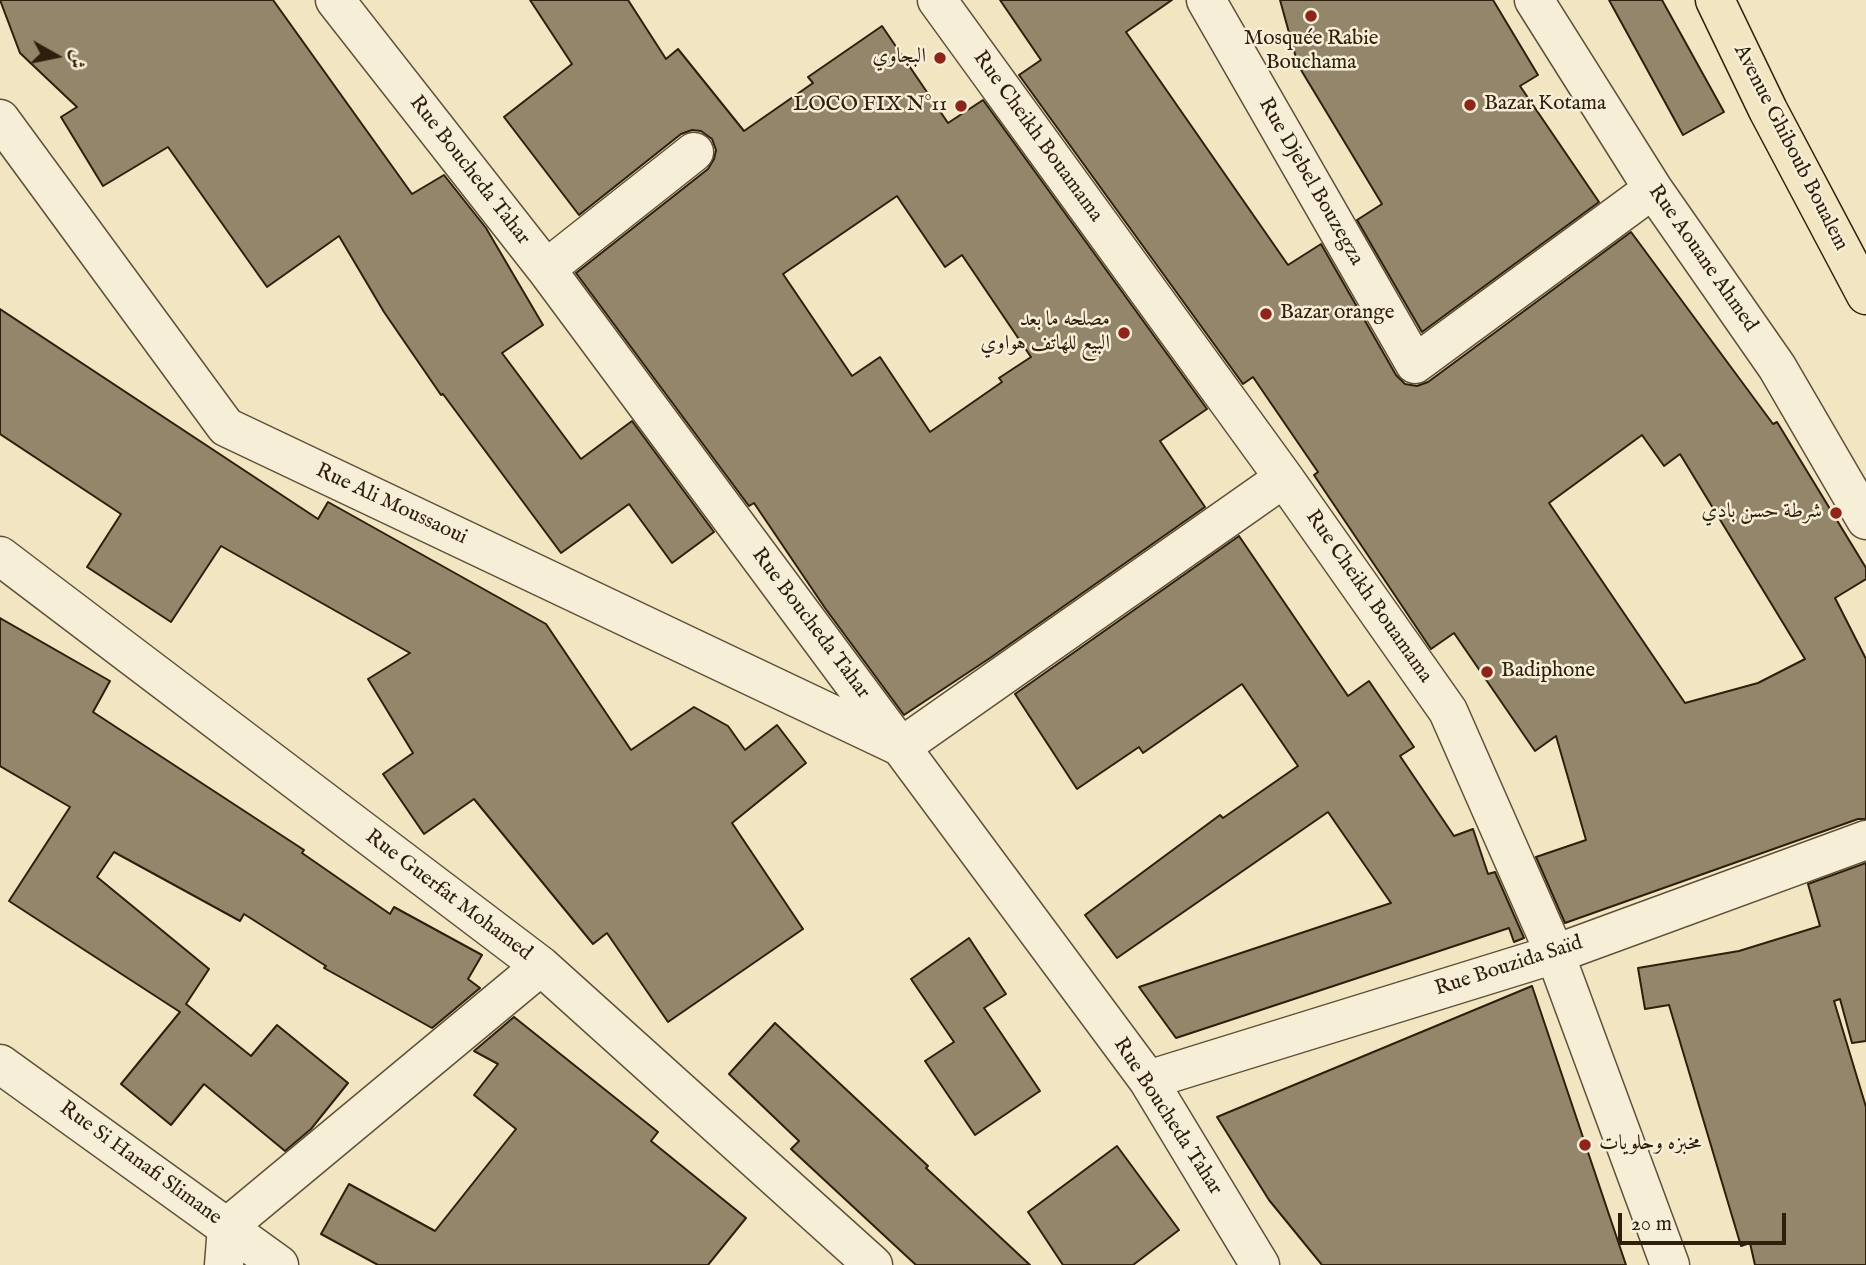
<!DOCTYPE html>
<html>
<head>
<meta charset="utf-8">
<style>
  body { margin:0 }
  #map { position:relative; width:1866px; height:1265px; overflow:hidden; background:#f2e5c1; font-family:"IM FELL English",Amiri,serif }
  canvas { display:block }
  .north { position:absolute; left:21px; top:21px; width:70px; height:70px; -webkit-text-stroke:5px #f7eed7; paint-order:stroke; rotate:99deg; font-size:19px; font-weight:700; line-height:28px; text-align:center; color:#2e1f0c }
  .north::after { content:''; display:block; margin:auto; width:24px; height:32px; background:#2e1f0c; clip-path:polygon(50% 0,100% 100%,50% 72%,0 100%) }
  .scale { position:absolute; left:1618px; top:1213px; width:168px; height:32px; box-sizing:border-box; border:4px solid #2e1f0c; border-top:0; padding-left:9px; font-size:21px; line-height:24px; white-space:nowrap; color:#2e1f0c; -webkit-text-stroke:5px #f7eed7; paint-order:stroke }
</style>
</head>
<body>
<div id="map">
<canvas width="1866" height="1265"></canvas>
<div class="north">ش</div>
<div class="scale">20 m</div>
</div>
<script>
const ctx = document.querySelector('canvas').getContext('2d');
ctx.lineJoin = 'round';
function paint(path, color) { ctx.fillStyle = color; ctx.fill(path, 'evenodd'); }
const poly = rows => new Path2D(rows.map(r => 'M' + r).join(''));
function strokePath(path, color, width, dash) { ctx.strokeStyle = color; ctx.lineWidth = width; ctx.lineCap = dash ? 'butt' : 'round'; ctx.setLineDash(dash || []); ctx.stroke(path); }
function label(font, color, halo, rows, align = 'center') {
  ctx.font = font + ' "IM FELL English",Amiri,serif'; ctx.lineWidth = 5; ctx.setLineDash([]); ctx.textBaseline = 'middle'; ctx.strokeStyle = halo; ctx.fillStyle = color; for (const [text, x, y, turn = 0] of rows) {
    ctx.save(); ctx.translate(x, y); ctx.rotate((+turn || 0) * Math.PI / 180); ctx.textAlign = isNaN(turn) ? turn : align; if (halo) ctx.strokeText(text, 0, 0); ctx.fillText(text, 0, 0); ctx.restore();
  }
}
const building = poly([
  [0,0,273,0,412,194,444,175,486,228,543,325,502,353,581,459,632,421,714,532,672,563,629,504,561,553,443,394,441,395,384,312,339,236,267,287,168,147,103,186,61,117,77,107,20,53,0,0],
  [530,0,628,0,666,59,678,49,744,131,813,83,808,77,882,26,948,123,983,100,1207,409,1160,441,1205,507,990,658,904,715,825,608,754,503,749,506,576,273,708,169,714,159,716,150,712,139,701,131,692,130,681,134,579,215,504,117,572,64,530,0],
  [897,196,945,267,962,255,1031,357,999,378,1002,382,930,432,880,357,852,376,783,274,897,196],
  [1000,0,1172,0,1126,32,1288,265,1321,244,1396,375,1405,384,1417,386,1428,382,1631,232,1773,424,1777,422,1866,568,1866,579,1835,598,1866,659,1866,819,1858,819,1565,923,1536,857,1586,840,1556,736,1535,751,1454,633,1431,649,1314,475,1318,472,1253,377,1243,384,1019,75,1041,60,1000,0],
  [1642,435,1664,466,1680,454,1805,659,1758,683,1685,703,1549,503,1642,435],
  [1280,0,1493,0,1538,75,1520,86,1599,202,1422,332,1357,220,1382,204,1298,65,1280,0],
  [1609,0,1662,0,1724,112,1683,135,1609,0],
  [0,309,318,519,328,502,546,624,631,750,694,707,728,726,745,750,777,725,806,763,732,823,803,929,668,1022,607,933,593,944,474,799,424,834,383,774,413,753,368,679,410,653,221,546,171,622,87,567,121,514,0,434,0,309],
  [1239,536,1348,696,1369,681,1414,747,1400,756,1454,836,1473,829,1488,874,1495,872,1524,938,1514,942,1509,928,1176,1038,1139,987,1391,903,1328,812,1117,958,1085,915,1220,815,1223,818,1298,766,1242,684,1143,753,1139,747,1077,789,1015,694,1239,536],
  [0,618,110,681,93,712,304,850,302,853,390,914,394,907,482,955,468,979,480,988,432,1028,324,968,326,966,244,914,240,921,114,852,97,877,209,969,186,1004,251,1056,277,1025,348,1083,311,1129,285,1151,204,1084,171,1125,121,1084,180,1012,9,901,70,807,0,766,0,618],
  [1866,863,1866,1041,1852,1043,1840,999,1834,1001,1866,1107,1866,1265,1755,1265,1750,1243,1741,1246,1669,1005,1645,1009,1638,968,1739,951,1820,926,1808,884,1866,863],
  [969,938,1006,994,984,1008,1040,1091,975,1135,925,1061,954,1042,911,979,969,938],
  [1532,986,1626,1265,1322,1265,1269,1200,1217,1117,1532,986],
  [514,1017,658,1132,651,1141,746,1218,708,1265,378,1265,321,1234,349,1184,435,1231,516,1129,474,1095,498,1064,474,1051,514,1017],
  [775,1023,928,1166,926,1168,1030,1265,916,1265,791,1149,799,1141,729,1074,775,1023],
  [1117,1146,1179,1230,1133,1265,1063,1265,1028,1212,1117,1146]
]);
paint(building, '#94866a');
strokePath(building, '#2e1f0c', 2);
const minor = poly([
  [335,0,546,269,1148,1080,1260,1265],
  [937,0,1284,478,1448,711,1555,954,1670,1265],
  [1206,0,1415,364,1653,189],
  [1534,0,1653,189,1777,367,1866,520],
  [0,119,226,427,901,747,1284,478],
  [546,269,694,152],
  [0,556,541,966,873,1265],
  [0,1064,279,1265],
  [1148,1080,1555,954,1866,840],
  [224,1265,227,1227,541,966]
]);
const major = poly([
  [1715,0,1768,110,1866,295]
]);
strokePath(minor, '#5f5039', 41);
strokePath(major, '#2e1f0c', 41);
strokePath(minor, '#f7eed7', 38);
strokePath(major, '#f2e5c1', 38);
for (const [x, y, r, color] of [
  [1311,16,7,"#8f2418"],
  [940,58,7,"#8f2418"],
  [1470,105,7,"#8f2418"],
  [961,106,7,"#8f2418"],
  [1266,314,7,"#8f2418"],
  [1124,333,7,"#8f2418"],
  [1836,513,7,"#8f2418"],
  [1487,672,7,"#8f2418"],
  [1585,1145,7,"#8f2418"]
]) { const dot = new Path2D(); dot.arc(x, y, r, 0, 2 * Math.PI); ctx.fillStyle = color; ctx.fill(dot); strokePath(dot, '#f7eed7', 2.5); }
label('21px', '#2e1f0c', '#f7eed7', [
  ["Mosquée Rabie",1311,40,"center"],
  ["Bouchama",1311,64,"center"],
  ["البجاوي",926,58],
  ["Bazar Kotama",1484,105,"left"],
  ["LOCO FIX N°11",947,106],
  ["Bazar orange",1280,314,"left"],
  ["مصلحه ما بعد",1110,321],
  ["البيع للهاتف هواوي",1110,345],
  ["شرطة حسن بادي",1822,513],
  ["Badiphone",1501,672,"left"],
  ["مخبزه وحلويات",1599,1145,"left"]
], 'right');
label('21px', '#2e1f0c', '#f7eed7', [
  ["Rue Cheikh Bouamama",1037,137,54],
  ["Avenue Ghiboub Boualem",1790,148,63],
  ["Rue Boucheda Tahar",469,171,52],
  ["Rue Djebel Bouzegza",1310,182,60],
  ["Rue Aouane Ahmed",1702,259,55],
  ["Rue Ali Moussaoui",391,505,25],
  ["Rue Cheikh Bouamama",1368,597,55],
  ["Rue Boucheda Tahar",810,624,53],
  ["Rue Guerfat Mohamed",448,896,37],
  ["Rue Bouzida Saïd",1509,967,-18],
  ["Rue Boucheda Tahar",1167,1117,57],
  ["Rue Si Hanafi Slimane",140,1164,36]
]);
</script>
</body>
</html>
